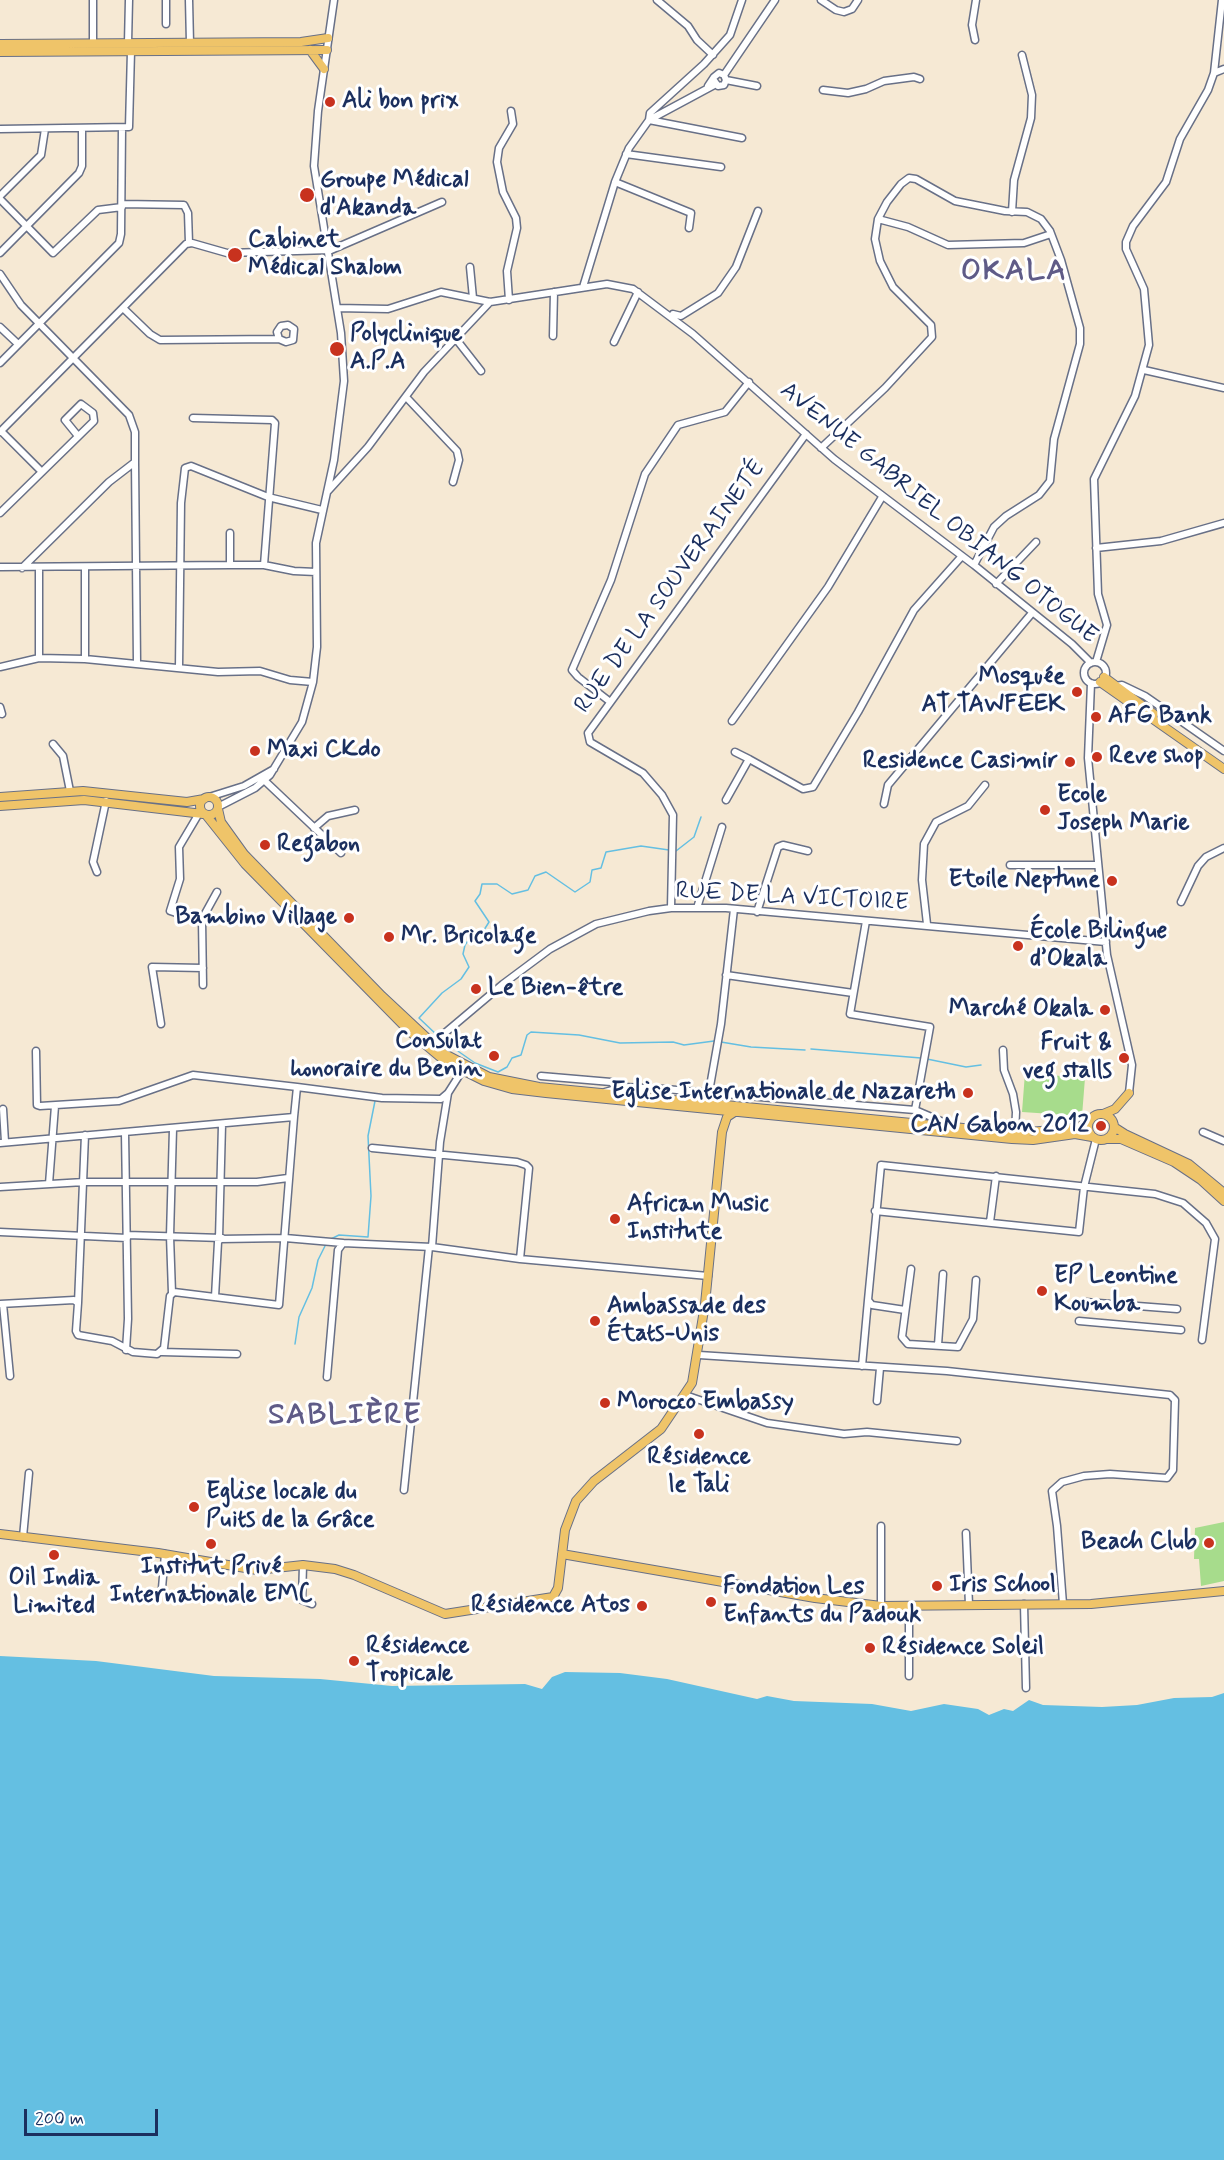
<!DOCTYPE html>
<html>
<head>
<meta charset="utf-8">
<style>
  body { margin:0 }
  #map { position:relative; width:1224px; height:2160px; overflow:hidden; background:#f6e9d4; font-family:Mynerve,sans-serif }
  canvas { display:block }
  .scale { position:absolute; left:24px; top:2109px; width:134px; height:27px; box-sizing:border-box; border:3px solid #1b2f5e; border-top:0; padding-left:8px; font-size:18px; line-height:21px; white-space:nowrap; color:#1b2f5e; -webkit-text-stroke:4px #fff; paint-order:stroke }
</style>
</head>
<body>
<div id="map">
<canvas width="1224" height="2160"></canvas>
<div class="scale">200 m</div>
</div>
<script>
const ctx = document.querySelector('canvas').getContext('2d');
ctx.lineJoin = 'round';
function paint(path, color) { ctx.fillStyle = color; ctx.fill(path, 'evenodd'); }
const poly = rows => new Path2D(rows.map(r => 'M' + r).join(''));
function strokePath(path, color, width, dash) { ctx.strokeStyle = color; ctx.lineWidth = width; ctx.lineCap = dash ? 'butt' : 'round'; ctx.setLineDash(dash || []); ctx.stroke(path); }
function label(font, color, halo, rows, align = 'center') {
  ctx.font = font + ' Mynerve,sans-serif'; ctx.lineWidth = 6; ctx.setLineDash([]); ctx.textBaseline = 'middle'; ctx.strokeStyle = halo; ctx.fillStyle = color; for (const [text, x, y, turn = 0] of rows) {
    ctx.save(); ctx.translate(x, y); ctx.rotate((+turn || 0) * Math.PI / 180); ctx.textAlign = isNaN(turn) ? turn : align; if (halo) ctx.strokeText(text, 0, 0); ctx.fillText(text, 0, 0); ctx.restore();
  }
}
paint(poly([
  [1025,1073,1085,1078,1082,1116,1022,1112],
  [1224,1522,1224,1581,1201,1586,1199,1559,1194,1559,1195,1528]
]), '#a7dc8c');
paint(poly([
  [0,1656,96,1661,214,1676,320,1679,392,1686,525,1684,542,1689,552,1677,565,1672,620,1673,667,1679,757,1699,767,1696,794,1701,872,1704,911,1711,944,1704,978,1709,989,1715,1004,1709,1013,1711,1029,1700,1043,1705,1102,1707,1137,1705,1174,1698,1212,1697,1224,1693,1224,2160,0,2160]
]), '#64bfe2');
strokePath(poly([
  [676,851,694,837,701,817],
  [438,1036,419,1018,442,993,461,979,469,967,463,954,465,945,470,938,484,930,489,922,475,901,480,894,482,884,497,884,512,894,528,890,535,876,546,872,575,892,590,882,592,870,601,868,606,852,641,846,669,850],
  [442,1040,475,1063,498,1072,507,1067,512,1058,521,1055,527,1035,531,1032,579,1035,620,1043,673,1042,684,1045,714,1041],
  [721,1042,751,1047,805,1050],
  [811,1049,921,1058],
  [927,1059,966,1067,981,1065],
  [329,1240,339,1235,368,1237,371,1196,368,1136,375,1101],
  [295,1344,299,1317,312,1288,318,1260,326,1244]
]), '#64bfe2', 1.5);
const minor = poly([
  [93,0,93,43],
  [166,0,166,24],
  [189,0,190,43],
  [657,0,688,26,697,40,713,55],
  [821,0,836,10,844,12,852,9,858,0],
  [975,40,972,25,976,0],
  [128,43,129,0],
  [1214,73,1224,69],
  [724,75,775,0],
  [726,80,757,86],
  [708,86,714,77,719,73,724,75,726,80,724,85,718,86,713,79],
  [823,90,848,93,866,89,884,81,914,77,920,79],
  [649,120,742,138],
  [649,120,716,84],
  [0,129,129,127,131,51],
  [626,154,721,167],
  [615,182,691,213,689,228],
  [0,196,41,155,45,129],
  [0,199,53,253,98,210,122,207],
  [122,204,184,205,188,213,189,243],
  [1012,212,1014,180,1031,118,1032,95,1022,55],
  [878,219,908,227,948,245,1024,243,1051,234],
  [0,253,79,173,82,166,82,128],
  [470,267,473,298],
  [0,274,21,305,129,415,135,432,135,462,109,482,22,568],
  [583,287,615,182,629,148,649,120,650,113,704,64,730,35,742,0],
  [509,300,507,271,517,228,516,218,503,192,497,162,499,148,513,124,511,111],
  [123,308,150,334,160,340,279,339,286,342,293,340,294,329,288,325,281,326,277,332,279,339],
  [337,308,388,309,441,292,490,302,607,284,633,289,693,334,834,459,974,565,1072,644,1091,663],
  [672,317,673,314,681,316,718,293,736,267,758,211],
  [0,327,18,344],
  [553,336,554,292],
  [456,339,481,371],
  [614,342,638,292],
  [0,363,119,243,121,234,122,129],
  [1144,370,1224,388],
  [407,398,457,451,459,460,453,482],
  [193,418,272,420,275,423,264,565],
  [1,431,42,472],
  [0,432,186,244,192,243,227,253,331,250,442,202],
  [821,448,885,388,932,337,931,325,893,287,880,261,875,239,878,219,887,202,901,184,909,178,916,179,955,201,1005,211,1027,212,1041,219,1050,231,1061,260,1080,328,1080,344,1054,439,1050,481,1039,495,1006,516,994,527,974,565],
  [135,462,137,663],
  [328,491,368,447,424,372,490,302],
  [0,513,94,421,93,413,81,404,65,420,78,436],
  [1096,548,1161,541,1224,523],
  [230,565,264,565,294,571,316,572],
  [0,567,230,565,230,533],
  [85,568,85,659,218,672,260,671,290,680,313,682],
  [996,584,1036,542],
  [39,658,39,568],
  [1096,662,1107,625,1098,594,1094,479,1135,396,1149,345,1144,289,1126,249,1126,242,1133,226,1166,182,1180,139,1208,90,1214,73,1222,0],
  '1084 673a11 11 0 1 1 22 0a11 11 0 1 1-22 0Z',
  [0,667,39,658,85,659],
  [179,667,181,503,185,468,191,466,268,497,322,510],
  [1091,683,1088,758,1107,955,1132,1065,1129,1093],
  [1115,686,1122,685,1145,696,1224,751],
  [609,701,578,677,572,670,611,580,645,474,678,425,725,412,749,382],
  [0,707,2,714],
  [732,721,828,587,882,497],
  [53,744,63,756,70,791],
  [735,752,749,759],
  [265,781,341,853],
  [209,797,244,786,274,769],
  [726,800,749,759,803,789,813,787,858,712,914,610,962,556],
  [884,804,888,785,1032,613],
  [218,807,255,788,270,775,302,722,313,682,317,647,316,543,334,460,344,381,341,333,314,166,318,111,334,0],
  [198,815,179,847,180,879,170,911,201,921,217,892],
  [314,828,328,816,355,810],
  [1010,865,1098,865],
  [97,872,93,862,106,801],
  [1181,902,1198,866,1206,857,1224,848],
  [671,908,673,815,662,795,643,773,590,742,588,733,806,434],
  [697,908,722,827],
  [757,912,778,847,783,845,808,851],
  [202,920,203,985],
  [866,921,850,1014,930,1027,915,1110],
  [927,924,922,880,924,844,936,822,968,806,985,785],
  [726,975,853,993],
  [161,1024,152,967,203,968],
  [435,1046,446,1032,503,984,550,949,596,924,649,911,671,908,726,908,1106,942],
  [1003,1050,1004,1070,1013,1094,1016,1112,1015,1133],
  [36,1051,37,1105,40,1106,119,1101,193,1075,297,1087],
  [541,1076,611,1082,617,1088],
  [605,1092,624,1087,665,1089,915,1110,950,1125],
  [709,1092,721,1024,734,909],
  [448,1093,440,1142,432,1247,520,1259,708,1276],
  [3,1109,5,1142],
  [1203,1132,1224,1141],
  [125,1133,128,1319,126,1350],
  [0,1143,294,1117,297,1087,382,1098,441,1099,448,1093,462,1071],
  [372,1148,517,1162,526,1165,529,1168,520,1259],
  [49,1184,55,1106],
  [0,1187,84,1182,257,1182,288,1178],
  [875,1211,1079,1232,1084,1187,1096,1139],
  [990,1222,996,1176],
  [0,1232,127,1238],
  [127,1235,222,1238],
  [219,1238,222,1125],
  [911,1269,902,1337,908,1344,958,1347,973,1319,976,1280],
  [172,1293,170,1236,173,1129],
  [215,1297,218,1242,220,1239,285,1238,343,1243],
  [1085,1302,1177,1309],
  [78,1303,85,1135],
  [0,1304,74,1300,78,1303,76,1331,78,1335,112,1341,133,1352,157,1354,164,1348,170,1296,174,1292,279,1305,294,1117],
  [3,1304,10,1376],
  [905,1310,872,1305,868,1300,881,1165,1155,1194,1183,1203,1206,1223,1215,1239,1202,1340],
  [1079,1321,1181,1330],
  [938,1345,943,1274],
  [162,1352,237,1354],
  [699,1355,947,1371,1170,1395,1175,1400,1173,1470,1167,1478,1110,1474,1084,1476,1062,1482,1052,1491,1057,1526,1063,1604],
  [862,1366,868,1300],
  [327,1377,338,1250,343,1243,432,1247],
  [685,1395,767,1423,844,1434,867,1432,957,1441],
  [877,1401,880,1368],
  [404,1490,429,1247],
  [966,1533,969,1605],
  [23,1537,29,1473],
  [303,1565,302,1600,312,1604],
  [162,1588,165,1554],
  [1024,1604,1026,1688],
  [881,1606,881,1526],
  [909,1676,909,1606]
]);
const major = poly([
  [0,44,301,42,328,38],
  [310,50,324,69],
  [0,52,327,50],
  [1104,677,1154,714],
  [1100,682,1224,769],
  '200 806a9 9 0 1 1 18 0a9 9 0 1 1-18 0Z',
  [0,797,83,791,187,802,204,799],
  [0,806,84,800,203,814],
  [218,809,221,822,244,854,382,996,443,1053,489,1077,539,1087,1015,1133,1066,1129,1079,1127,1090,1120],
  [206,815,245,864,409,1031,446,1062,484,1081,512,1089,546,1093,1012,1139,1033,1140,1075,1134,1092,1137],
  '1088 1127a13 13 0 1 1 26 0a13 13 0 1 1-26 0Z',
  [1103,1114,1115,1109,1129,1093],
  [1114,1127,1125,1134,1189,1164,1224,1193],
  [1107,1139,1121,1139,1174,1162,1201,1180,1224,1201],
  [0,1534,158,1553,257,1570,303,1565,335,1569,354,1575,445,1614,553,1597,558,1588,565,1530,576,1501,594,1481,661,1429,692,1383,705,1304,722,1132,727,1117,736,1111],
  [562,1554,815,1598,881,1606,1091,1604,1224,1591]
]);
strokePath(minor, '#687087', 9);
strokePath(major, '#687087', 10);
strokePath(minor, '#fff', 6);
strokePath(major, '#efc469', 8);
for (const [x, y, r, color] of [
  [330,102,6,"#c8321e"],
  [307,195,8,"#c8321e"],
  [235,255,8,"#c8321e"],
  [337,349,8,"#c8321e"],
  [1077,692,6,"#c8321e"],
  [1096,717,6,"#c8321e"],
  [255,751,6,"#c8321e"],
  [1097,757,6,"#c8321e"],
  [1070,762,6,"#c8321e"],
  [1045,810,6,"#c8321e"],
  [265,845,6,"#c8321e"],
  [1112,881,6,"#c8321e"],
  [349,918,6,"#c8321e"],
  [389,937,6,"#c8321e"],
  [1018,946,6,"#c8321e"],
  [476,989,6,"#c8321e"],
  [1105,1010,6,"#c8321e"],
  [494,1056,6,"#c8321e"],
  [1124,1058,6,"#c8321e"],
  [968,1093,6,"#c8321e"],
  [1101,1126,6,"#c8321e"],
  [615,1219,6,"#c8321e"],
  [1042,1291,6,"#c8321e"],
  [595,1321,6,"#c8321e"],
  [605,1403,6,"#c8321e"],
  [699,1434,6,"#c8321e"],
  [194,1507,6,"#c8321e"],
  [1209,1543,6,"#c8321e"],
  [211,1544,6,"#c8321e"],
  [54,1555,6,"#c8321e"],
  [937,1586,6,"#c8321e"],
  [711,1602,6,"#c8321e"],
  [642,1606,6,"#c8321e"],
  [870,1648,6,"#c8321e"],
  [354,1661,6,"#c8321e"]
]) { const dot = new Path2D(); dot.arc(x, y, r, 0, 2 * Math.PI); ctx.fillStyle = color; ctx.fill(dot); strokePath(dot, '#fff', 2); }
label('bold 24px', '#1b2f5e', '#fff', [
  ["Ali bon prix",342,102],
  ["Groupe Médical",320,181],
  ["d'Akanda",320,209],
  ["Cabinet",248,241],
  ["Médical Shalom",248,269],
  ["Polyclinique",350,335],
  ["A.P.A",350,363],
  ["Mosquée",1065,678,"right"],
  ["AT TAWFEEK",1065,706,"right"],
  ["AFG Bank",1108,717],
  ["Maxi CKdo",267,751],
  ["Reve shop",1109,757],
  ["Residence Casimir",1058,762,"right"],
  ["Ecole",1057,796],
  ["Joseph Marie",1057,824],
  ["Regabon",277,845],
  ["Etoile Neptune",1100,881,"right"],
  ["Bambino Village",337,918,"right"],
  ["École Bilingue",1030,932],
  ["d’Okala",1030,960],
  ["Mr. Bricolage",401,937],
  ["Le Bien-être",488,989],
  ["Marché Okala",1093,1010,"right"],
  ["Consulat",482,1042,"right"],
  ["honoraire du Benin",482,1070,"right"],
  ["Fruit &",1112,1044,"right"],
  ["veg stalls",1112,1072,"right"],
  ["Eglise Internationale de Nazareth",956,1093,"right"],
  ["CAN Gabon 2012",1089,1126,"right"],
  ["African Music",627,1205],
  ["Institute",627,1233],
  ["EP Leontine",1054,1277],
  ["Koumba",1054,1305],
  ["Ambassade des",607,1307],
  ["États-Unis",607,1335],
  ["Morocco Embassy",617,1403],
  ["Résidence",699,1458,"center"],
  ["le Tali",699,1486,"center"],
  ["Eglise locale du",206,1493],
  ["Puits de la Grâce",206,1521],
  ["Beach Club",1197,1543,"right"],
  ["Institut Privé",211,1568,"center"],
  ["Internationale EMC",211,1596,"center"],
  ["Oil India",54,1579,"center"],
  ["Limited",54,1607,"center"],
  ["Iris School",949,1586],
  ["Fondation Les",723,1588],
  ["Enfants du Padouk",723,1616],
  ["Résidence Atos",630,1606,"right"],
  ["Résidence",366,1647],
  ["Tropicale",366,1675],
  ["Résidence Soleil",882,1648]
], 'left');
label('24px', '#1b2f5e', '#fff', [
  ["AVENUE GABRIEL OBIANG OTOGUE",938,514,39],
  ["RUE DE LA SOUVERAINETÉ",671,587,-54],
  ["RUE DE LA VICTOIRE",792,898,3]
]);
ctx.letterSpacing = '1.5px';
label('bold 30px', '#5f5b87', '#fff', [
  ["OKALA",1014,273],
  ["SABLIÈRE",345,1417]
]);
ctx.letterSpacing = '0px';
</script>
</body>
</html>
